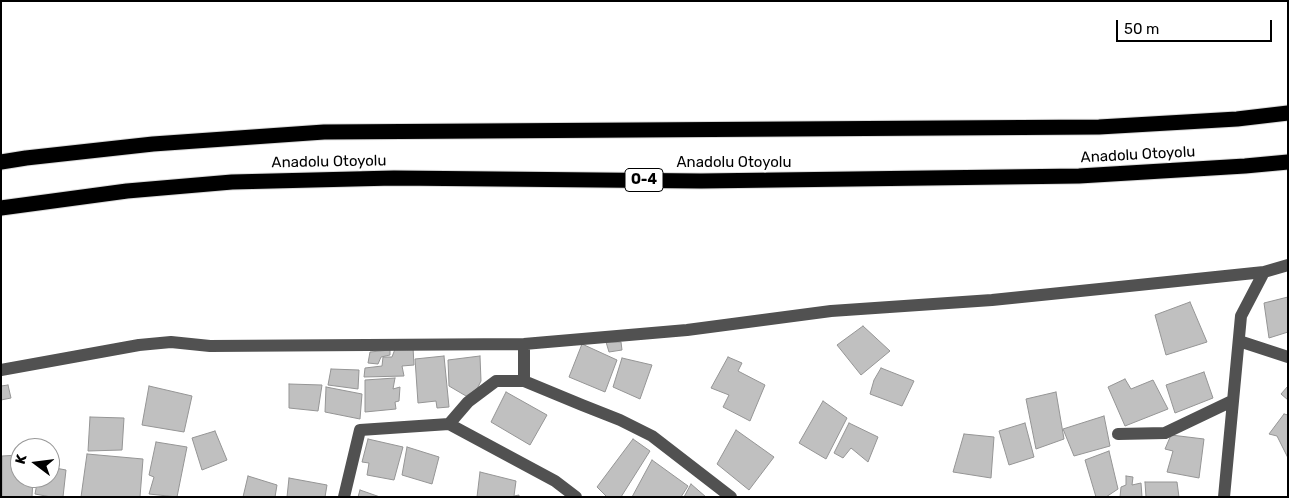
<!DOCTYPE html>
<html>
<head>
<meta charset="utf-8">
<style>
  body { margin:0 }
  #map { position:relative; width:1289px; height:498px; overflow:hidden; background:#fff; font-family:Rubik,sans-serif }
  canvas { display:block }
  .frame { position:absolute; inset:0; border:2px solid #000; pointer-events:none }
  .north { position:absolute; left:10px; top:438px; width:50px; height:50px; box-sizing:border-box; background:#fff; border:1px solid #999; border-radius:50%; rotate:285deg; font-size:14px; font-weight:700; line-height:20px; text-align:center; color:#000 }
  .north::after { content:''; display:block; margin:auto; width:18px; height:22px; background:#000; clip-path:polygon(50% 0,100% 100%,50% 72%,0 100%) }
  .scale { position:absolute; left:1116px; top:20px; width:156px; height:22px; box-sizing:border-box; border:2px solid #000; border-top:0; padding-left:6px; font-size:15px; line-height:18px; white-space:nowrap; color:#000; -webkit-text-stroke:4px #fff; paint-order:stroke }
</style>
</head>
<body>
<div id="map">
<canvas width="1289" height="498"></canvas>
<div class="frame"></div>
<div class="north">K</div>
<div class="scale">50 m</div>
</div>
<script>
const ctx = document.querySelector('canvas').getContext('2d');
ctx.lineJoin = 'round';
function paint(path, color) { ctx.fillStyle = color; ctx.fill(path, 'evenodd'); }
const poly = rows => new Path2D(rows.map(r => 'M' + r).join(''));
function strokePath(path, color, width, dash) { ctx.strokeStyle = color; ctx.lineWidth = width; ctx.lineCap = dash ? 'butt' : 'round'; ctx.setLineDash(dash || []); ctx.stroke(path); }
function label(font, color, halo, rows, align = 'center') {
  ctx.font = font + ' Rubik,sans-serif'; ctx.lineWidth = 4.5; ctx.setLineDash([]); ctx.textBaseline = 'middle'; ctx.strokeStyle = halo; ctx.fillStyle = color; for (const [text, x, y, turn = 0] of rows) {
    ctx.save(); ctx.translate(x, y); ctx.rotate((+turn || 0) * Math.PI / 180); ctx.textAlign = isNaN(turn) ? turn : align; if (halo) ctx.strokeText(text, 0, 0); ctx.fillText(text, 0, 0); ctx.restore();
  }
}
const building = poly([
  [1288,297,1288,332,1269,338,1264,303,1288,297],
  [1190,302,1207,342,1166,355,1155,315,1190,302],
  [863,326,890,351,861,375,837,345,863,326],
  [606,342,621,342,622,350,609,352,606,342],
  [582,344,617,360,605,392,569,377,582,344],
  [413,347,414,365,402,366,404,376,364,377,365,368,382,366,383,357,392,357,395,349,413,347],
  [390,350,390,355,381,357,378,364,368,363,370,352,390,350],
  [444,356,449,407,437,408,436,401,418,403,415,359,444,356],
  [480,356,481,381,477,389,466,396,449,386,448,360,480,356],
  [728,357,742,363,738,371,765,385,750,421,723,407,729,395,711,388,728,357],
  [622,358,652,365,640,399,613,387,622,358],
  [881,368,914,381,902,406,870,394,874,380,881,368],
  [331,369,359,370,358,389,328,385,331,369],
  [1204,372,1213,398,1175,413,1166,385,1204,372],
  [395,378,393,389,400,387,399,401,395,402,396,409,365,412,365,380,395,378],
  [1125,379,1131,389,1153,380,1168,409,1125,426,1108,387,1125,379],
  [289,384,322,385,318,411,289,408,289,384],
  [8,385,11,398,1,400,1,386,8,385],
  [149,386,192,396,184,432,142,425,149,386],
  [1288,386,1288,400,1281,394,1288,386],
  [326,387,362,394,360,419,325,412,326,387],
  [506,392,547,415,530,445,491,422,506,392],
  [1056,392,1064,439,1036,449,1026,399,1056,392],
  [823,401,847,418,826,459,799,443,823,401],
  [1284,414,1288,415,1288,458,1277,436,1269,434,1284,414],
  [1104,416,1110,446,1074,456,1063,429,1104,416],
  [90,417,124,418,122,450,88,451,90,417],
  [849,423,878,437,868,462,851,448,843,458,834,453,849,423],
  [1025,423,1034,457,1009,465,999,431,1025,423],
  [736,430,774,457,749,490,717,464,736,430],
  [215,431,227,460,202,470,192,438,215,431],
  [964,434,994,437,991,478,953,472,964,434],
  [1171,435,1204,439,1199,478,1167,472,1173,451,1165,449,1171,435],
  [368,439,403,447,394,480,367,475,369,463,362,462,368,439],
  [633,439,650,451,621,497,607,497,597,487,633,439],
  [156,442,187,447,177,497,149,494,154,477,149,475,156,442],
  [407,447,439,457,432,484,402,475,407,447],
  [1109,451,1118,489,1106,497,1096,497,1085,460,1109,451],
  [87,454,143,459,140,497,81,497,87,454],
  [20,455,20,478,33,478,32,497,2,497,2,456,20,455],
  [652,460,688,486,681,497,632,497,652,460],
  [50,467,66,470,63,497,51,497,35,494,38,478,50,478,50,467],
  [480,472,516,481,514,496,519,495,519,497,477,497,480,472],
  [248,476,277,485,275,497,243,497,248,476],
  [1126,476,1133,477,1132,485,1141,483,1142,497,1120,497,1121,487,1126,485,1126,476],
  [289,478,327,485,325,497,287,497,289,478],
  [1145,482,1177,482,1179,497,1146,497,1145,482],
  [691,484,706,497,684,497,691,484],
  [360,490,380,497,358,497,360,490]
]);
paint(building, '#c0c0c0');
strokePath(building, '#959595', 1);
const highway = poly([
  [1,162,26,158,153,144,324,132,1099,127,1237,119,1288,113],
  [1,208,127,191,232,182,394,178,701,181,1079,176,1245,166,1288,162]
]);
strokePath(highway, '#dbdbdb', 17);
strokePath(poly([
  [1239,341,1288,357],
  [524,344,524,381],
  [1,370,139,345,171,342,210,346,524,344,687,330,831,311,992,300,1129,286,1264,272,1288,265],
  [1118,434,1165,433,1232,401],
  [344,497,360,430,449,424],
  [576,497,555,481,449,424,468,402,496,381,524,381,582,405,620,420,652,436,731,497],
  [1224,497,1241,316,1264,272]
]), '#515151', 12);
strokePath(highway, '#000', 15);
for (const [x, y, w] of [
  [644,180,38]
]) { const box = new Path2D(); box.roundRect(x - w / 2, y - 11.5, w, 23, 4); ctx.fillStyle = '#fff'; ctx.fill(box); strokePath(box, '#000', 1); }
label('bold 14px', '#000', null, [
  ["O-4",644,180]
]);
label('15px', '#000', '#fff', [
  ["Anadolu Otoyolu",1138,155,-3],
  ["Anadolu Otoyolu",329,162,-1],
  ["Anadolu Otoyolu",734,163]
]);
</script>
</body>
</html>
